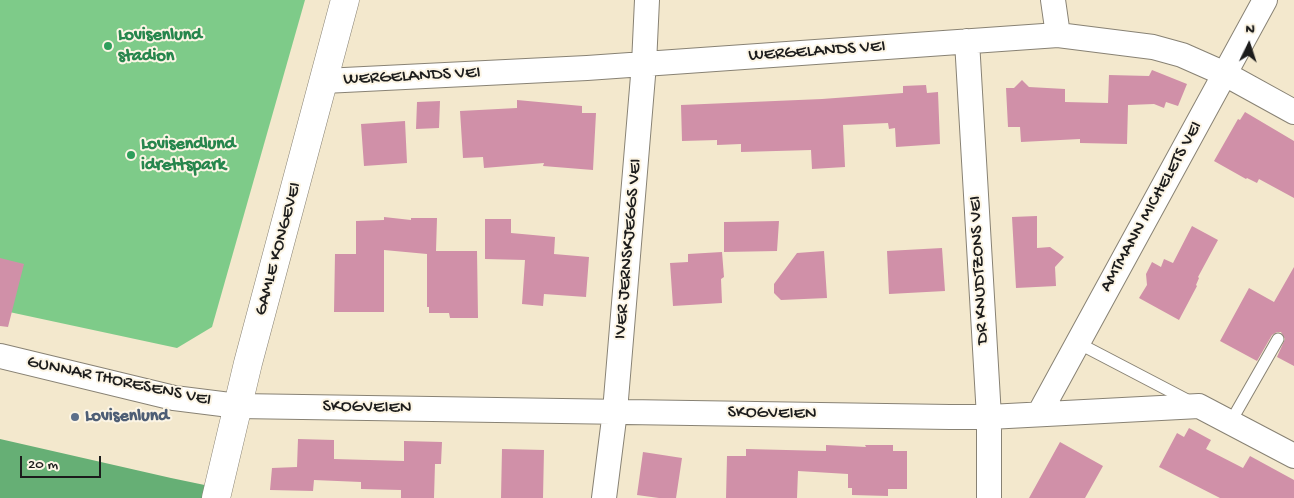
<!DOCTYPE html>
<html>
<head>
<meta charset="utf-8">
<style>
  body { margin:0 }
  #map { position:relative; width:1294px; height:498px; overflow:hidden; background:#f3e8cd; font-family:"Gochi Hand",sans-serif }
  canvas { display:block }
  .north { position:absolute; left:1224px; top:20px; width:50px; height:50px; -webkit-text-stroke:4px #fcf5e5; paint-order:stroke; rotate:4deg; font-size:14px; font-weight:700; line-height:20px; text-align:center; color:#1c1c1c }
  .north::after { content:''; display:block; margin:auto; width:18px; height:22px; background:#1c1c1c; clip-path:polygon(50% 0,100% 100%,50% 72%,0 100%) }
  .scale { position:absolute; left:20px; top:456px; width:81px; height:22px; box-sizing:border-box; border:2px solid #1c1c1c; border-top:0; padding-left:6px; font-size:15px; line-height:18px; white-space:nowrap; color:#1c1c1c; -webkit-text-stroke:4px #fcf5e5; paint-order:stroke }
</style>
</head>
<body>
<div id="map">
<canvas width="1294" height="498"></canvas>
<div class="north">N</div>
<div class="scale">20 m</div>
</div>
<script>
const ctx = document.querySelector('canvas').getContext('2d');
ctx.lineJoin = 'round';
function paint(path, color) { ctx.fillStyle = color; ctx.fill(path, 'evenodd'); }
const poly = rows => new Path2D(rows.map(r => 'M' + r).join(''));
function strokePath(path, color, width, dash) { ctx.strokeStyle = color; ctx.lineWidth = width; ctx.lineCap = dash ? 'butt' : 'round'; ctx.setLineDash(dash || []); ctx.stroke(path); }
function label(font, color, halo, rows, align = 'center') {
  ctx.font = font + ' "Gochi Hand",sans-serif'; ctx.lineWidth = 4; ctx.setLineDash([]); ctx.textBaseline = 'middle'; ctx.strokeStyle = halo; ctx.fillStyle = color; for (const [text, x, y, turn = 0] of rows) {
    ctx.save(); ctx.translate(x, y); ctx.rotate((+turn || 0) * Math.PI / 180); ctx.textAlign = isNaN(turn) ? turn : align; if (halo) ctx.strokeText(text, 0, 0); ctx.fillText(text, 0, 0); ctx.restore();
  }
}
paint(poly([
  [0,0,305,0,212,327,177,348,0,310]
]), '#7ecb89');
paint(poly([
  [0,439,171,478,219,488,216,498,0,498]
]), '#66af75');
paint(poly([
  [1152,70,1187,84,1178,106,1166,102,1164,108,1154,104,1128,105,1127,144,1080,143,1080,139,1021,142,1020,127,1008,127,1006,88,1014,88,1022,80,1029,87,1065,89,1065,102,1108,103,1109,75,1149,76],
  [926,85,927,93,938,92,940,144,896,147,895,128,889,129,888,123,843,125,845,167,812,169,811,150,741,152,741,144,717,145,717,140,682,141,681,105,822,99,903,93,903,86],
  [517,100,582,106,582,113,596,113,593,170,543,166,544,163,484,168,483,157,463,158,460,111,517,108],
  [440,101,439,128,416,129,417,102],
  [1245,112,1294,141,1294,198,1259,179,1257,183,1247,178,1246,179,1214,161,1238,119,1240,120],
  [405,121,407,163,364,166,361,124],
  [1037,216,1037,248,1050,247,1064,257,1055,267,1056,286,1016,288,1012,217],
  [384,217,411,220,411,218,437,218,436,251,477,251,478,318,450,318,449,313,429,313,429,307,427,307,427,254,384,250,384,312,334,312,335,254,356,254,356,221,384,220],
  [485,219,511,219,511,233,555,237,554,254,589,257,586,297,544,294,543,306,522,304,525,260,485,259],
  [779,221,777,251,724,252,724,222],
  [1192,226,1218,240,1198,277,1199,278,1196,285,1197,286,1179,320,1139,298,1147,285,1146,274,1152,262,1161,267,1164,259,1173,263],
  [942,248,945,291,889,294,887,251],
  [824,251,827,298,781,300,774,293,774,284,797,253],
  [722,252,724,277,721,279,722,303,673,306,670,263,688,262,688,254],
  [0,258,24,264,8,327,0,326],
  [1294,267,1294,366,1277,357,1285,339,1281,332,1277,332,1272,335,1257,361,1220,341,1249,288,1274,302],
  [1189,428,1211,440,1206,449,1243,468,1250,456,1294,480,1294,498,1220,498,1159,467,1177,433,1184,437],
  [298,439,334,440,334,459,404,461,404,441,442,442,441,464,435,464,434,498,401,498,401,490,361,489,361,482,314,480,313,491,270,490,272,468,297,467],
  [1060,442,1103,466,1085,498,1029,498],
  [826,445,866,447,865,445,893,445,893,451,907,451,907,489,888,489,888,496,852,495,852,488,848,488,848,474,798,471,797,498,726,498,727,456,746,456,746,449,826,451],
  [502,449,544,450,543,498,501,498],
  [643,452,682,458,676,498,659,498,637,495]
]), '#d090a8');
const service = poly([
  [1078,343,1191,402],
  [1230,423,1278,339]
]);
const minor = poly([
  [1053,0,1058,35],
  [967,41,989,417,989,498],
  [324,81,587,68,1058,35,1153,47,1182,55,1225,74,1294,112],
  [0,356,174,398,238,406,950,417,989,417,1199,406,1294,456],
  [1039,414,1265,0],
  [604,498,615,411,644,64,647,0]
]);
const tertiary = poly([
  [216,498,248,363,345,0]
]);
strokePath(service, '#888274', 13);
strokePath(minor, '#888274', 26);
strokePath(tertiary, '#888274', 29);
strokePath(service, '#fff', 11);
strokePath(minor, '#fff', 24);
strokePath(tertiary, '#fff', 28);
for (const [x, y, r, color] of [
  [108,46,5,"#2e9e5b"],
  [131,155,5,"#2e9e5b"],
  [75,417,5,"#5c6f8a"]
]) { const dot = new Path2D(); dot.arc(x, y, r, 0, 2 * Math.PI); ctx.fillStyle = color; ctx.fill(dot); strokePath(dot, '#fcf5e5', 2); }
label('bold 18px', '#27864d', '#fcf5e5', [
  ["Lovisenlund",118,36],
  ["stadion",118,57],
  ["Lovisendlund",141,145],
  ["idrettspark",141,166]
], 'left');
label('18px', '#1c1c1c', '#fcf5e5', [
  ["WERGELANDS VEI",817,52,-4],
  ["WERGELANDS VEI",412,77,-3],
  ["AMTMANN MICHELETS VEI",1152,207,-61],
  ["GAMLE KONGEVEI",279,249,-75],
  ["IVER JERNSKJEGGS VEI",629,249,-85],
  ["DR KNUDTZONS VEI",980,270,-93],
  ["GUNNAR THORESENS VEI",119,382,12],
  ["SKOGVEIEN",367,408,1],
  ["SKOGVEIEN",772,414,1]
]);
label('bold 18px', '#4e5e75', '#fcf5e5', [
  ["Lovisenlund",85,417]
], 'left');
</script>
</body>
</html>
